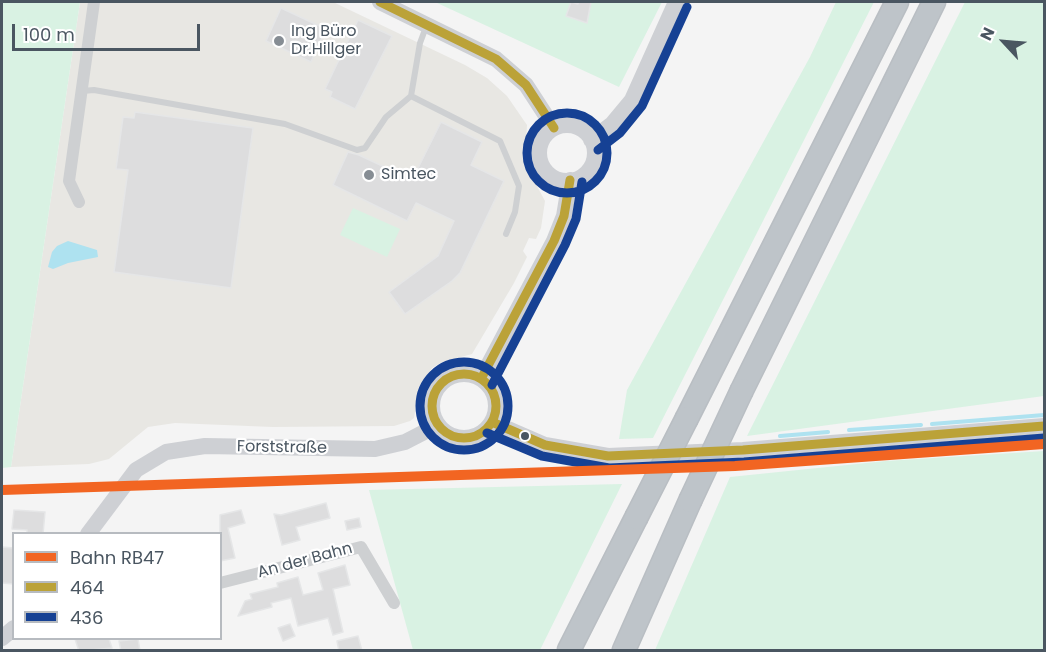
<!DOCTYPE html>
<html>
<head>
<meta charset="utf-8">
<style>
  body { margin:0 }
  #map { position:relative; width:1046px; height:652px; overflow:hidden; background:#f4f4f4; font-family:Poppins,sans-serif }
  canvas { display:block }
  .frame { position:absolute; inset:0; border:3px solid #4a5661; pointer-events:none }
  .legend { position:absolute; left:12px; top:532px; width:210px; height:108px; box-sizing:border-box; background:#fff; border:2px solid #b7bbc0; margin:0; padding:8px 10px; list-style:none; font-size:18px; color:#4a5661 }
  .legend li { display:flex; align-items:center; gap:12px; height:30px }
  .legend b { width:30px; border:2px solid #b7bbc0 }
  .north { position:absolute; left:974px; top:12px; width:60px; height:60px; -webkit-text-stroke:4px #fff; paint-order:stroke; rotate:296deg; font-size:16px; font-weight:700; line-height:24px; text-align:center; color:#4a5661 }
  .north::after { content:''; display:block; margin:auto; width:21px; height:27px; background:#4a5661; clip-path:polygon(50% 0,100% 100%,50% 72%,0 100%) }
  .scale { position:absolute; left:12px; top:24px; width:188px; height:27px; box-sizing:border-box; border:3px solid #4a5661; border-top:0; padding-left:8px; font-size:18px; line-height:21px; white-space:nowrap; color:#4a5661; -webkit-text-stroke:4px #fff; paint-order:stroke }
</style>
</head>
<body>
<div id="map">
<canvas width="1046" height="652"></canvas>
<div class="frame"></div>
<ul class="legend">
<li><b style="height:8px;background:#f26522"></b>Bahn RB47</li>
<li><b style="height:8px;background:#bba238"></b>464</li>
<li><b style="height:8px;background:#164194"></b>436</li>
</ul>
<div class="north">N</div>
<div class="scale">100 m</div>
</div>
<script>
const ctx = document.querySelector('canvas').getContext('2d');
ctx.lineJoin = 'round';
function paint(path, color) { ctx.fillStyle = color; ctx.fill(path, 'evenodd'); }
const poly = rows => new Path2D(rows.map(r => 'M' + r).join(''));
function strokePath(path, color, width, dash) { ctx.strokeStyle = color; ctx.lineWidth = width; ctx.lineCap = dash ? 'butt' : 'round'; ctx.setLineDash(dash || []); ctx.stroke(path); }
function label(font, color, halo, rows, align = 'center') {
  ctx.font = font + ' Poppins,sans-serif'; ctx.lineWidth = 4.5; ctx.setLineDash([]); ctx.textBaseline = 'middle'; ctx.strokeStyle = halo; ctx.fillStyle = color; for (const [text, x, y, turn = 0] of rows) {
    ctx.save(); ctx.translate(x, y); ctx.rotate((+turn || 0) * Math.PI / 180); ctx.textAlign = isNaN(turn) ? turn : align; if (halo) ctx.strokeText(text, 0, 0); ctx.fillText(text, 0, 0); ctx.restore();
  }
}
paint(poly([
  [80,2,333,2,465,65,487,78,507,96,527,125,525,164,545,201,541,228,536,239,529,238,523,251,527,257,514,283,472,354,442,362,432,368,419,387,414,418,410,421,394,426,273,427,175,423,148,427,109,459,89,464,11,467]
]), '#e8e7e3');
paint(poly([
  [2,2,80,2,11,467,2,468],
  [435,2,662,2,619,87],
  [836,2,874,2,653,438,619,439,627,390,810,57],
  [965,2,1044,2,1044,396,747,436],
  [353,208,400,229,387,257,340,235],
  [1044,451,1044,650,655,650,730,477,886,461],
  [622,484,540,650,413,650,369,490]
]), '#d9f2e3');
paint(poly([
  [68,241,97,250,98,257,68,263,53,269,48,267,52,252,57,246]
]), '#aee2f0');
strokePath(poly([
  [932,424,1044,415],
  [849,430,921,425],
  [780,436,828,432]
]), '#aee2f0', 4);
const building = poly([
  [571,2,578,4,579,2,591,2,587,23,566,16,571,2],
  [281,8,326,29,311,62,266,41,281,8],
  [358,20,392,36,355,109,330,97,332,92,325,89,358,20],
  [135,112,253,128,231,288,114,272,128,170,116,169,123,117,134,118,135,112],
  [441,122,482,142,471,165,504,181,460,273,452,281,405,314,389,292,438,256,454,221,416,203,407,221,333,185,348,152,359,155,412,180,441,122],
  [326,503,330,518,296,527,300,540,282,545,274,514,281,515,326,503],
  [14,510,45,512,43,534,27,534,27,530,12,529,14,510],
  [241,510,245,523,228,528,235,558,220,561,220,515,241,510],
  [359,518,361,527,347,530,345,521,359,518],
  [2,547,14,548,14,584,2,583,2,547],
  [345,565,350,585,333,589,343,632,333,635,328,618,298,626,291,598,271,603,272,607,238,616,245,601,252,599,250,594,278,587,277,583,298,577,303,595,323,590,318,573,345,565],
  [290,624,295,636,283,641,278,628,290,624],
  [358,636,362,651,339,651,337,641,358,636],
  [75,639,109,639,112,648,79,651,75,639],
  [138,639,140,651,121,651,119,641,138,639]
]);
paint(building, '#ddddde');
strokePath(building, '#e5e6e7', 1.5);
const highway = poly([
  [742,390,934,2],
  [687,418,897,2],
  [569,650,636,518],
  [624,650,690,501]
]);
strokePath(highway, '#b9bec3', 25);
strokePath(poly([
  [426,27,420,43,411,96,500,141,519,186,515,212,506,234],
  [82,91,94,90,285,124,357,150,365,148,386,117,411,96]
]), '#ced0d2', 6);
strokePath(poly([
  [79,202,69,181,94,2],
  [220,583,361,547,394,603]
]), '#ced0d2', 12);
strokePath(poly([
  [380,2,496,59,526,85,554,128],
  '539 153a28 28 0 1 1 56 0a28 28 0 1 1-56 0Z',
  [591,140,612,124,632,100,676,2],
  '432 406a32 32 0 1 1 64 0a32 32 0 1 1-64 0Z',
  [481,379,554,241,564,216,570,180],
  [492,422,545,445,608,456,743,450,1044,426],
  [88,534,136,470,166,452,205,446,375,449,405,442,438,425],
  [2,638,14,628]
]), '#ced0d4', 16);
strokePath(highway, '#bec4c9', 22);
const highwayBridge = poly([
  [690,501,742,390],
  [636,518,687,418]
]);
strokePath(highwayBridge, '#b9bec3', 25, []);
strokePath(highwayBridge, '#bec4c9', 22);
strokePath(poly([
  [380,2,496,59,526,85,554,128],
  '432 406a32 32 0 1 1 64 0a32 32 0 1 1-64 0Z',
  [481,379,554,241,564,216,570,180],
  [492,422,545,445,608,456,743,450,1044,426]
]), '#bba238', 9);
strokePath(poly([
  '527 153a40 40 0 1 1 80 0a40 40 0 1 1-80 0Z',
  [598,150,620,133,642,106,687,7],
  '420 406a44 44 0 1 1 88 0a44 44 0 1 1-88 0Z',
  [492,385,565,245,576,219,582,182],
  [487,433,542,456,609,468,744,462,1044,438]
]), '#164194', 9);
strokePath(poly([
  [2,490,735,466,1044,444]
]), '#f26522', 10);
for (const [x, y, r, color] of [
  [279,41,6,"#868d94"],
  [369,175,6,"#868d94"],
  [525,436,5,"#4a5661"]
]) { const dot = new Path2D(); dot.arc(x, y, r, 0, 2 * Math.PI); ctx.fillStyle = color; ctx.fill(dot); strokePath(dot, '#fff', 2); }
label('16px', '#4a5661', '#fff', [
  ["Ing Büro",291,32],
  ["Dr.Hillger",291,50],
  ["Simtec",381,175]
], 'left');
label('16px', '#4a5661', '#fff', [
  ["Forststraße",282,448,1],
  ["An der Bahn",305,561,-15]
]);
</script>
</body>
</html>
